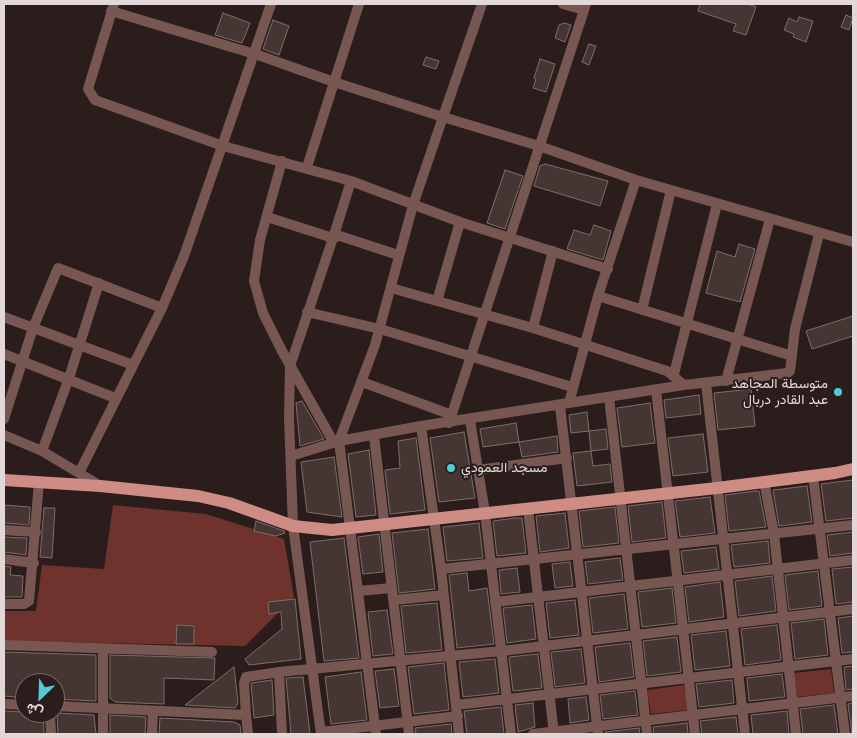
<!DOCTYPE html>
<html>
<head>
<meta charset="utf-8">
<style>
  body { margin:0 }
  #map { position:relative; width:857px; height:738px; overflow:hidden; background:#2b1d1b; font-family:"Libre Baskerville",Vazirmatn,serif }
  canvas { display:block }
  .frame { position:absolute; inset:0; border:5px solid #e2d8d7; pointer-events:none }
  .north { position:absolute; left:15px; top:673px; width:50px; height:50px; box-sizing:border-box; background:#2b1d1b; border:1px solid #746866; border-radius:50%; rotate:204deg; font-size:14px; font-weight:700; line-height:20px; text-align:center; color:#e2d8d7 }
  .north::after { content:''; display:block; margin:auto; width:18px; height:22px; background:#52cbd9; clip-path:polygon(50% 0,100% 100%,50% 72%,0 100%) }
</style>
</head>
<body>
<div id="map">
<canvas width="857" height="738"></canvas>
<div class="frame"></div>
<div class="north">ش</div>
</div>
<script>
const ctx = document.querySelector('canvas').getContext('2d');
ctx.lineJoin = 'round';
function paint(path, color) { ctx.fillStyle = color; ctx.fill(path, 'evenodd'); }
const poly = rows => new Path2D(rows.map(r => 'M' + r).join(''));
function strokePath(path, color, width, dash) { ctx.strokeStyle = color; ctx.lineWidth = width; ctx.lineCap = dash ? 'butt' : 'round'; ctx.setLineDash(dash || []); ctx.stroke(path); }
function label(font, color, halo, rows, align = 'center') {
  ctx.font = font + ' "Libre Baskerville",Vazirmatn,serif'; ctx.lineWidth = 4; ctx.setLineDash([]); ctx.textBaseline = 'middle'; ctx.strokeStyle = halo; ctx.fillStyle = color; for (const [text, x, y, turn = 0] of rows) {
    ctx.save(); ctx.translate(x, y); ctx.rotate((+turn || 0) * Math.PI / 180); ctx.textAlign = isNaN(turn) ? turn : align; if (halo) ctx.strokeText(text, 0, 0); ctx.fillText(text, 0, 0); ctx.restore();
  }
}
paint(poly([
  [113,505,206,514,284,539,294,597,245,646,4,641,4,611,36,611,42,565,104,569],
  [831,669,834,693,797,697,794,673],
  [684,685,688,710,651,714,647,690]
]), '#6f322d');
const building = poly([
  [700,4,748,4,756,7,746,35,733,31,736,24,698,11,700,4],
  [223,13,250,23,242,43,215,35,223,13],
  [846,15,853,18,849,30,841,27,846,15],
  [799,17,813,21,806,42,793,37,794,34,784,30,789,18,797,22,799,17],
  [273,20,289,26,279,55,263,49,273,20],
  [564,23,571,25,565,42,555,38,559,25,564,23],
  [589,44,596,46,589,65,582,62,589,44],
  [426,57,439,61,436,69,423,65,426,57],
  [540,59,555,64,546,92,533,88,536,79,534,78,540,59],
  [545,164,608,181,600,206,534,186,540,166,545,164],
  [505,170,523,176,505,229,487,223,505,170],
  [594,225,611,231,603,260,567,249,574,230,590,235,594,225],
  [739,244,755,249,740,302,706,293,717,251,735,257,739,244],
  [853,316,853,336,812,349,806,331,853,316],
  [751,389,755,426,718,430,714,393,751,389],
  [699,395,701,414,666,418,664,400,699,395],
  [302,401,324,439,300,446,296,403,302,401],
  [650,403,655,443,622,447,617,408,650,403],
  [587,412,589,431,606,429,608,449,591,451,593,466,610,464,612,482,577,486,573,453,591,451,589,431,571,433,569,415,587,412],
  [516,423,519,442,483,447,480,429,516,423],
  [464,432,475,498,439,502,430,438,464,432],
  [703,434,708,472,673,476,668,438,703,434],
  [557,436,558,452,522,457,519,442,557,436],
  [416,438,425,510,390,514,385,470,400,468,398,441,416,438],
  [369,450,376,515,356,517,348,454,369,450],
  [334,457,342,517,307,512,301,462,334,457],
  [853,480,853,518,826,521,821,484,853,480],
  [807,486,812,522,779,526,773,490,807,486],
  [756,491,759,491,766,527,729,531,725,495,756,491],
  [710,497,715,533,680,537,675,501,710,497],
  [662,502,666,538,632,542,628,506,662,502],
  [4,505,30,507,29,525,4,523,4,505],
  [615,507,619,543,583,547,579,511,615,507],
  [44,508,55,508,52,558,40,557,44,508],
  [565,513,569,548,540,552,536,516,565,513],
  [515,518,522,518,526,553,497,556,493,521,515,518],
  [256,521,284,531,285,533,276,536,254,531,256,521],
  [479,523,483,558,447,561,443,527,479,523],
  [428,529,435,589,399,593,392,533,428,529],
  [853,532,853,553,830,556,827,535,853,532],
  [379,534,383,572,363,574,358,537,379,534],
  [4,537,27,538,26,555,4,552,4,537],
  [344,538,359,658,324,661,310,542,344,538],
  [768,541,770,563,734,567,731,545,768,541],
  [716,547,719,569,684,573,681,551,716,547],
  [620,558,623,580,588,584,585,562,620,558],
  [570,562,573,586,555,588,552,564,570,562],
  [4,566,11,567,10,575,23,576,22,597,4,597,4,566],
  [853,567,853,602,836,604,832,569,853,567],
  [517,568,520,592,501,594,499,570,517,568],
  [818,571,822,606,789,610,785,575,818,571],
  [467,573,469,591,487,588,494,644,457,648,449,575,467,573],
  [772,576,776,611,739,616,735,581,772,576],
  [720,582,724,617,689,622,685,587,720,582],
  [672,588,676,623,642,627,638,592,672,588],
  [624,594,628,629,593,633,589,598,624,594],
  [295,599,301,659,249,665,245,659,282,629,281,612,269,614,268,602,295,599],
  [575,600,579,635,550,638,546,603,575,600],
  [437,603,442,650,406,653,401,606,437,603],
  [532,605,536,639,507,643,503,608,532,605],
  [387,610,393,654,373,656,368,612,387,610],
  [853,616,853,652,842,653,838,618,853,616],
  [824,619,828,655,795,659,791,623,824,619],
  [177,625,194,626,194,644,176,644,177,625],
  [777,625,781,660,745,665,741,629,777,625],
  [726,631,730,666,695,670,691,635,726,631],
  [677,637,681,672,647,676,643,641,677,637],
  [630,643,634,677,599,682,595,647,630,643],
  [581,649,585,683,555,687,551,652,581,649],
  [4,652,96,655,96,701,55,699,55,683,25,683,25,698,4,696,4,652],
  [538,654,542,688,513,691,509,657,538,654],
  [110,655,215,658,214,680,164,678,164,704,115,702,110,698,110,655],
  [495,659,499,693,463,697,459,662,495,659],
  [444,663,449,710,414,714,408,667,444,663],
  [853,666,853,689,846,690,844,667,853,666],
  [234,667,238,703,235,708,185,705,234,667],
  [394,669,399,706,380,708,375,671,394,669],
  [361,672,367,720,331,724,325,677,361,672],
  [782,674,785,697,749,701,747,678,782,674],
  [303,677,310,734,291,734,286,678,303,677],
  [272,680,274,715,254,718,251,683,272,680],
  [732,680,734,703,699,707,696,684,732,680],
  [635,691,638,715,603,719,600,695,635,691],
  [586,697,589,720,570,723,568,699,586,697],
  [533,703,535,727,518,732,515,705,533,703],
  [853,703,853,734,852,734,848,704,853,703],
  [834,705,838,734,803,734,800,709,834,705],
  [501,707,504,734,467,734,464,711,501,707],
  [4,711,43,713,44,734,4,734,4,711],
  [787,711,789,734,753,734,751,715,787,711],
  [57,713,94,715,96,734,58,734,57,713],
  [110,715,146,717,145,734,110,734,110,715],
  [736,717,738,734,702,734,700,721,736,717],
  [160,718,234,722,240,725,241,734,159,734,160,718],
  [687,723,688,734,654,734,653,727,687,723],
  [451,724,452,734,416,734,415,728,451,724],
  [639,728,640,734,605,734,605,732,639,728]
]);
paint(building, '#453533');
strokePath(building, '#7e6d6b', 1);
strokePath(poly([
  [114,4,88,89,95,100,223,146,351,181,460,222,608,269],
  [563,4,584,10],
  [111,11,258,55,334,82,443,117,482,4],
  [282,161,260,240,254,281,263,313,282,351,334,443],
  [307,167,359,4],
  [267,217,333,238,351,181],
  [391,288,533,328,667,371,684,385],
  [598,296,792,356],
  [437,301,460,222],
  [642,310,671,190],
  [307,312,380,329,572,387],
  [4,317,133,365],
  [533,328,553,251],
  [4,354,115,398],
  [674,374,717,204],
  [726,381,770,219],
  [362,382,452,415],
  [706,383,745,734],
  [656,390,695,734],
  [609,397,647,734],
  [569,403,598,296,636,180],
  [560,406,598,734],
  [4,419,33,328,58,268,162,308],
  [470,420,485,513,511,734],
  [449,423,586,4],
  [421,426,441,569,459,734],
  [4,435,42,451],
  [374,436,409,734],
  [291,456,339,441,421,426,684,385,788,373,790,371,795,329,819,234],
  [478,470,567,458],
  [79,473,162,308,184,256,271,4],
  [813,476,845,734],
  [764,481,774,534,796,734],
  [99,485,42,451,69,378,99,283],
  [528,509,554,734],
  [4,530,36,532],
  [4,559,34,563],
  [441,569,853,525],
  [358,591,392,588],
  [394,600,444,595],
  [495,602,853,560],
  [4,604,24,604,29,601,39,482],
  [4,645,212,652],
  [279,672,282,734],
  [4,704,25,705],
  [456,705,853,659],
  [55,706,246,715,248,734],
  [50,713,51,734],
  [246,715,244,683,246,677,279,672,502,651,853,609],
  [321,732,458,716],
  [103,734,103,649],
  [152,734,153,711],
  [321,734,293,526,289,418,290,366,333,238,340,236,398,255],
  [376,734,339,441,375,345,413,205,443,117,539,146,636,180,853,242],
  [533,734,853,696]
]), '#785753', 10);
strokePath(poly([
  [4,480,100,486,198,496,229,503,293,526,332,530,717,488,835,473,853,469]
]), '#cf8c85', 12);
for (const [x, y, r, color] of [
  [838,392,5,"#52cbd9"],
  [451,468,5,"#52cbd9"]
]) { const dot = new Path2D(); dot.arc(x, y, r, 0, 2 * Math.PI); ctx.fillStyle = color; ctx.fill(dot); strokePath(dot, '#2b1d1b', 2); }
label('14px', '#e2d8d7', '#2b1d1b', [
  ["متوسطة المجاهد",828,384],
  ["عبد القادر دربال",828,400],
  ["مسجد العمودي",461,468,"left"]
], 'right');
</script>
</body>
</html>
